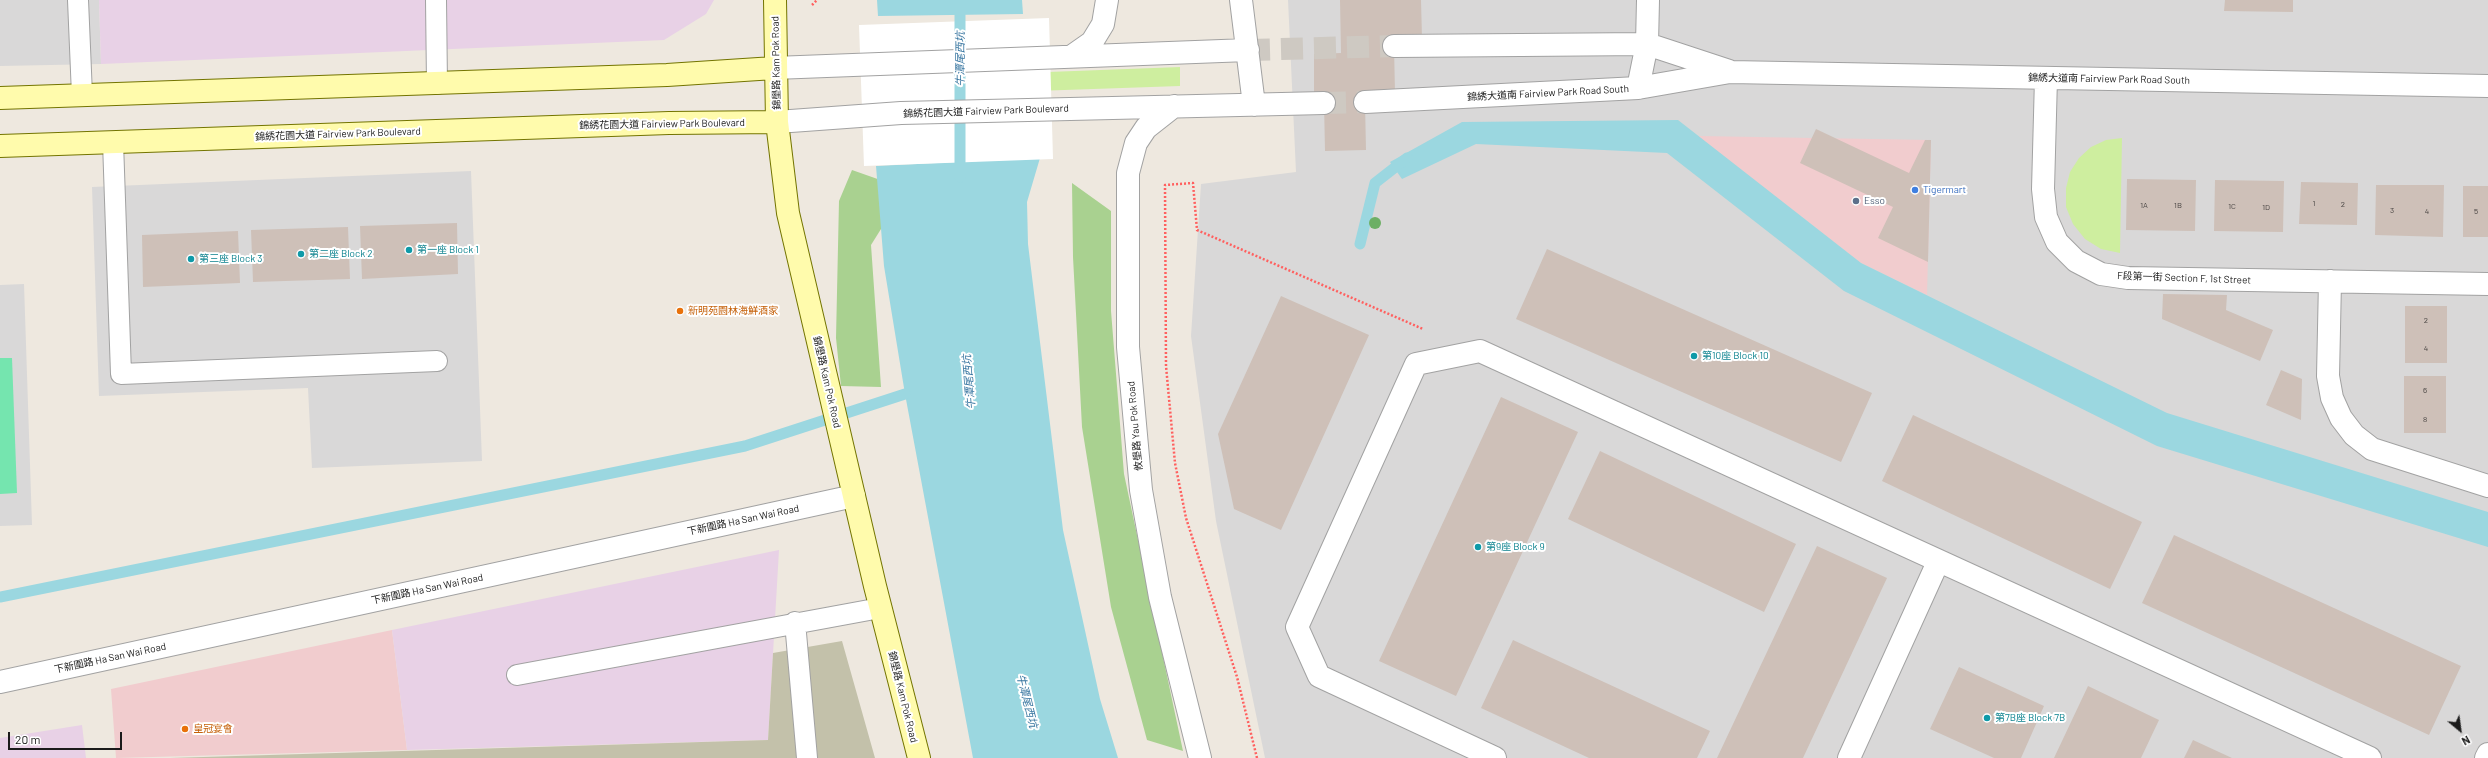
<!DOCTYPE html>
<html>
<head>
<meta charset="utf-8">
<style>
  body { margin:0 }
  #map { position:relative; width:2488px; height:758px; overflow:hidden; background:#eee8df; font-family:Barlow,sans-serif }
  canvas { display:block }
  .north { position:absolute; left:2440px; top:710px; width:40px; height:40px; -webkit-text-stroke:3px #fff; paint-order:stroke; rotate:151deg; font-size:11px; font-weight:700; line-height:16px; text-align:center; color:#1b1b1b }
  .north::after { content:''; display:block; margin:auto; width:14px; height:18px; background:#1b1b1b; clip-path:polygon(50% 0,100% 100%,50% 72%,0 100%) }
  .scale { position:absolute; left:8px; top:732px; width:114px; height:18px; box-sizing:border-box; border:2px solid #1b1b1b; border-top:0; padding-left:5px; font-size:12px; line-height:14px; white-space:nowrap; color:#1b1b1b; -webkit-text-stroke:3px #fff; paint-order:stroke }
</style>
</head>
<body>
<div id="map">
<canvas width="2488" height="758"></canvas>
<div class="north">N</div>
<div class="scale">20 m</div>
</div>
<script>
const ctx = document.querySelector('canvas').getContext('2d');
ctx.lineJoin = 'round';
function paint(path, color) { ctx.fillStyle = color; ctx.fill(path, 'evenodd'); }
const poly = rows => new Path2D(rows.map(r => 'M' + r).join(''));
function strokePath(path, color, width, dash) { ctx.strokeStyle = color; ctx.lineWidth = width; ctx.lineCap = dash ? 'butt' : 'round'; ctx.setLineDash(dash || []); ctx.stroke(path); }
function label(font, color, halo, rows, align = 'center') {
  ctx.font = font + ' Barlow,"Noto Sans TC",sans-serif'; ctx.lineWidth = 4; ctx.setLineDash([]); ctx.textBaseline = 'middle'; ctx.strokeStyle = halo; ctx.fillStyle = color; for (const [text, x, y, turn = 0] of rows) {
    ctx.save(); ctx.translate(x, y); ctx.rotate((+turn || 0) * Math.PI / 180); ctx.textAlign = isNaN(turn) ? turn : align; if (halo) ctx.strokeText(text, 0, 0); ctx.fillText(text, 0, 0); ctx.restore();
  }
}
paint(poly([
  [0,0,99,0,101,64,0,66],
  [1288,0,2488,0,2488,758,1265,758,1216,521,1191,336,1201,184,1296,172],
  [471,171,482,461,312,468,308,388,99,396,92,187],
  [24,284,32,525,0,526,0,285]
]), '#d9d8d8');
paint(poly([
  [1698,136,1931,140,1927,295,1861,263],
  [392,630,407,750,116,758,111,689]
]), '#f1ccce');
paint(poly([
  [99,0,714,0,706,14,664,40,101,64],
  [779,550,768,740,407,750,392,630],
  [82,725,86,758,0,758,0,738]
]), '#e8d1e6');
paint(poly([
  [842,641,875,758,170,758,768,740,773,653]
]), '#c3c1aa');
paint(poly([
  [1180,67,1180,86,891,96,890,78],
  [2122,138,2120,253,2101,249,2085,239,2073,224,2066,207,2066,188,2070,172,2079,158,2091,147,2106,140]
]), '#ceee9f');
paint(poly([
  [852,170,906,189,871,245,881,387,841,386,836,338,839,201],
  [1072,183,1111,211,1111,311,1124,474,1183,751,1147,740,1111,607,1082,427,1073,257]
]), '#a9d190');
paint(poly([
  [0,358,12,358,17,493,0,494]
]), '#75e5af');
paint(poly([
  [877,0,1022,0,1023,14,878,16],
  [1678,120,1861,263,2167,413,2488,512,2488,547,2157,446,1844,291,1667,153,1476,144,1402,179,1390,162,1462,122],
  [1040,158,1027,202,1028,244,1063,530,1100,699,1118,758,973,758,905,394,884,266,876,166]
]), '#9bd7e0');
paint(poly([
  [1049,18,1053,159,864,166,859,25]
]), '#fff');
strokePath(poly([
  [960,0,960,177],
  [1360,244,1375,183,1407,158],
  [0,597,745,446,905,394]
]), '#9bd7e0', 11);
paint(poly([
  [1340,0,1421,0,1422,38,1394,46,1395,93,1365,102,1366,150,1325,151,1324,103,1314,95,1314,54,1341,53],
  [2225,0,2293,0,2293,12,2224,11],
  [1816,129,1909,173,1925,140,1931,140,1928,262,1878,238,1893,207,1800,163],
  [2127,179,2196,180,2195,231,2126,230],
  [2215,180,2284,181,2283,232,2214,231],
  [2301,182,2358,183,2357,225,2299,224],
  [2376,185,2444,185,2443,237,2375,235],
  [2463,186,2488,186,2488,237,2463,237],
  [457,223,458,274,362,279,360,226],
  [348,227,350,279,253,282,251,230],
  [238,231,240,283,143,287,142,235],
  [1547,249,1872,393,1841,462,1516,319],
  [2163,294,2227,295,2226,310,2273,330,2260,361,2162,319],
  [1281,296,1369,335,1281,530,1234,509,1218,434],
  [2405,306,2447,306,2447,363,2405,363],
  [2281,370,2302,379,2301,420,2266,405],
  [2404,376,2446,376,2446,433,2404,433],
  [1501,397,1578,432,1456,696,1379,661],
  [1913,415,2142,522,2110,589,1882,481],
  [1600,451,1796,544,1764,612,1568,519],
  [2174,535,2461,666,2429,735,2142,603],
  [1817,546,1887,578,1803,758,1717,758],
  [1513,640,1710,731,1697,758,1589,758,1481,708],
  [1959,667,2044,706,2021,758,1994,758,1930,729],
  [2088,686,2159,720,2141,758,2054,758],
  [2193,740,2232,758,2184,758]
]), '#cec0b8');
strokePath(poly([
  [1248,50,1394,46],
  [1324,103,1365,102]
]), '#cec9c2', 22, [22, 11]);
const lane = poly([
  [78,0,82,95],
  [436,0,437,84],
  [113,142,121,374,437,361],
  [795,622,807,758],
  [517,675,880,608]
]);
const street = poly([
  [1241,0,1254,105],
  [1394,46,1647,44,1729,71],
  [1072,56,1092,42,1103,24,1107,0],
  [774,68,1248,50],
  [2046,78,2043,189,2046,217,2057,242,2076,261,2101,274,2128,278,2488,284],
  [1638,88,1647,44,1648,0],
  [1365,102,1638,88,1730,72,2488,86],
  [1174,106,1146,128,1136,143,1128,173,1128,347,1141,490,1160,597,1200,758],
  [777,122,901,113,1324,103],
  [2330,281,2328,376,2332,398,2341,418,2354,435,2372,449,2488,486],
  [0,682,854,496],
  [1495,758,1319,676,1297,627,1416,364,1480,351,2370,758],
  [1849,758,1938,562],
  [2486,758,2488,754]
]);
const secondary = poly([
  [775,0,777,122,788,213,875,586,919,758],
  [0,98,667,75,774,68],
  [0,146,669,123,777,122]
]);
strokePath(lane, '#a2a2a2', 22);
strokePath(street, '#a2a2a2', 24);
strokePath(secondary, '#737400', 24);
strokePath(poly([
  [812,5,817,0],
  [1257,758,1237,677,1186,518,1175,463,1166,366,1165,185,1193,183,1197,230,1423,329]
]), '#ff605f', 2.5, [2, 2]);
strokePath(lane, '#fff', 20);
strokePath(street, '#fff', 22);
strokePath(secondary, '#fffbac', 22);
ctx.fillStyle = '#6daf65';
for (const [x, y] of [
  [1375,223]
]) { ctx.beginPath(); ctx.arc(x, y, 6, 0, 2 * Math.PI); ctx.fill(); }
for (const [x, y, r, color] of [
  [1915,190,4,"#3f7fe0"],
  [1856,201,4,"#5c6f8a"],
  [409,250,4,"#0f9aa8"],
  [301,254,4,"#0f9aa8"],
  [191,259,4,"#0f9aa8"],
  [680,311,4,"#e8710a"],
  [1694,356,4,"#0f9aa8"],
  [1478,547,4,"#0f9aa8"],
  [1987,718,4,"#0f9aa8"],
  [185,729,4,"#e8710a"]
]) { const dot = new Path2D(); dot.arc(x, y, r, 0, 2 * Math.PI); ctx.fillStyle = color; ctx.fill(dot); strokePath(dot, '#fff', 1.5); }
label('8px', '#484442', null, [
  ["1",2314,203],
  ["2",2343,204],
  ["1A",2144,205],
  ["1B",2178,205],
  ["1C",2232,206],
  ["1D",2266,207],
  ["3",2392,210],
  ["4",2427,211],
  ["5",2476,211],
  ["2",2426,320],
  ["4",2426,348],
  ["6",2425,390],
  ["8",2425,419]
]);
label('10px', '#1b1b1b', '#fff', [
  ["錦壆路 Kam Pok Road",776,63,-91],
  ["錦綉大道南 Fairview Park Road South",2109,79,1],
  ["錦綉大道南 Fairview Park Road South",1548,93,-3],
  ["錦綉花園大道 Fairview Park Boulevard",986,111,-2],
  ["錦綉花園大道 Fairview Park Boulevard",662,124,-1],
  ["錦綉花園大道 Fairview Park Boulevard",338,134,-2],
  ["F段第一街 Section F, 1st Street",2184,278,2],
  ["錦壆路 Kam Pok Road",827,382,77],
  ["攸壆路 Yau Pok Road",1135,426,-95],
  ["下新圍路 Ha San Wai Road",743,520,-12],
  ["下新圍路 Ha San Wai Road",427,589,-12],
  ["下新圍路 Ha San Wai Road",110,658,-12],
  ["錦壆路 Kam Pok Road",903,697,76]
]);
label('10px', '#366cbe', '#fff', [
  ["Tigermart",1923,190]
], 'left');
label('10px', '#4e5e75', '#fff', [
  ["Esso",1864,201]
], 'left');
label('10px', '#0d838f', '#fff', [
  ["第一座 Block 1",417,250],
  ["第二座 Block 2",309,254],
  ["第三座 Block 3",199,259],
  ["第10座 Block 10",1702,356],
  ["第9座 Block 9",1486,547],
  ["第7B座 Block 7B",1995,718]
], 'left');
label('10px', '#c56008', '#fff', [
  ["新明苑園林海鮮酒家",688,311],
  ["皇冠宴會",193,729]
], 'left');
label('italic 11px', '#3b78a2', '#fff', [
  ["牛潭尾西坑",960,59,-90],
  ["牛潭尾西坑",969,382,-95],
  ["牛潭尾西坑",1027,701,76]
]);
</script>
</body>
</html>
